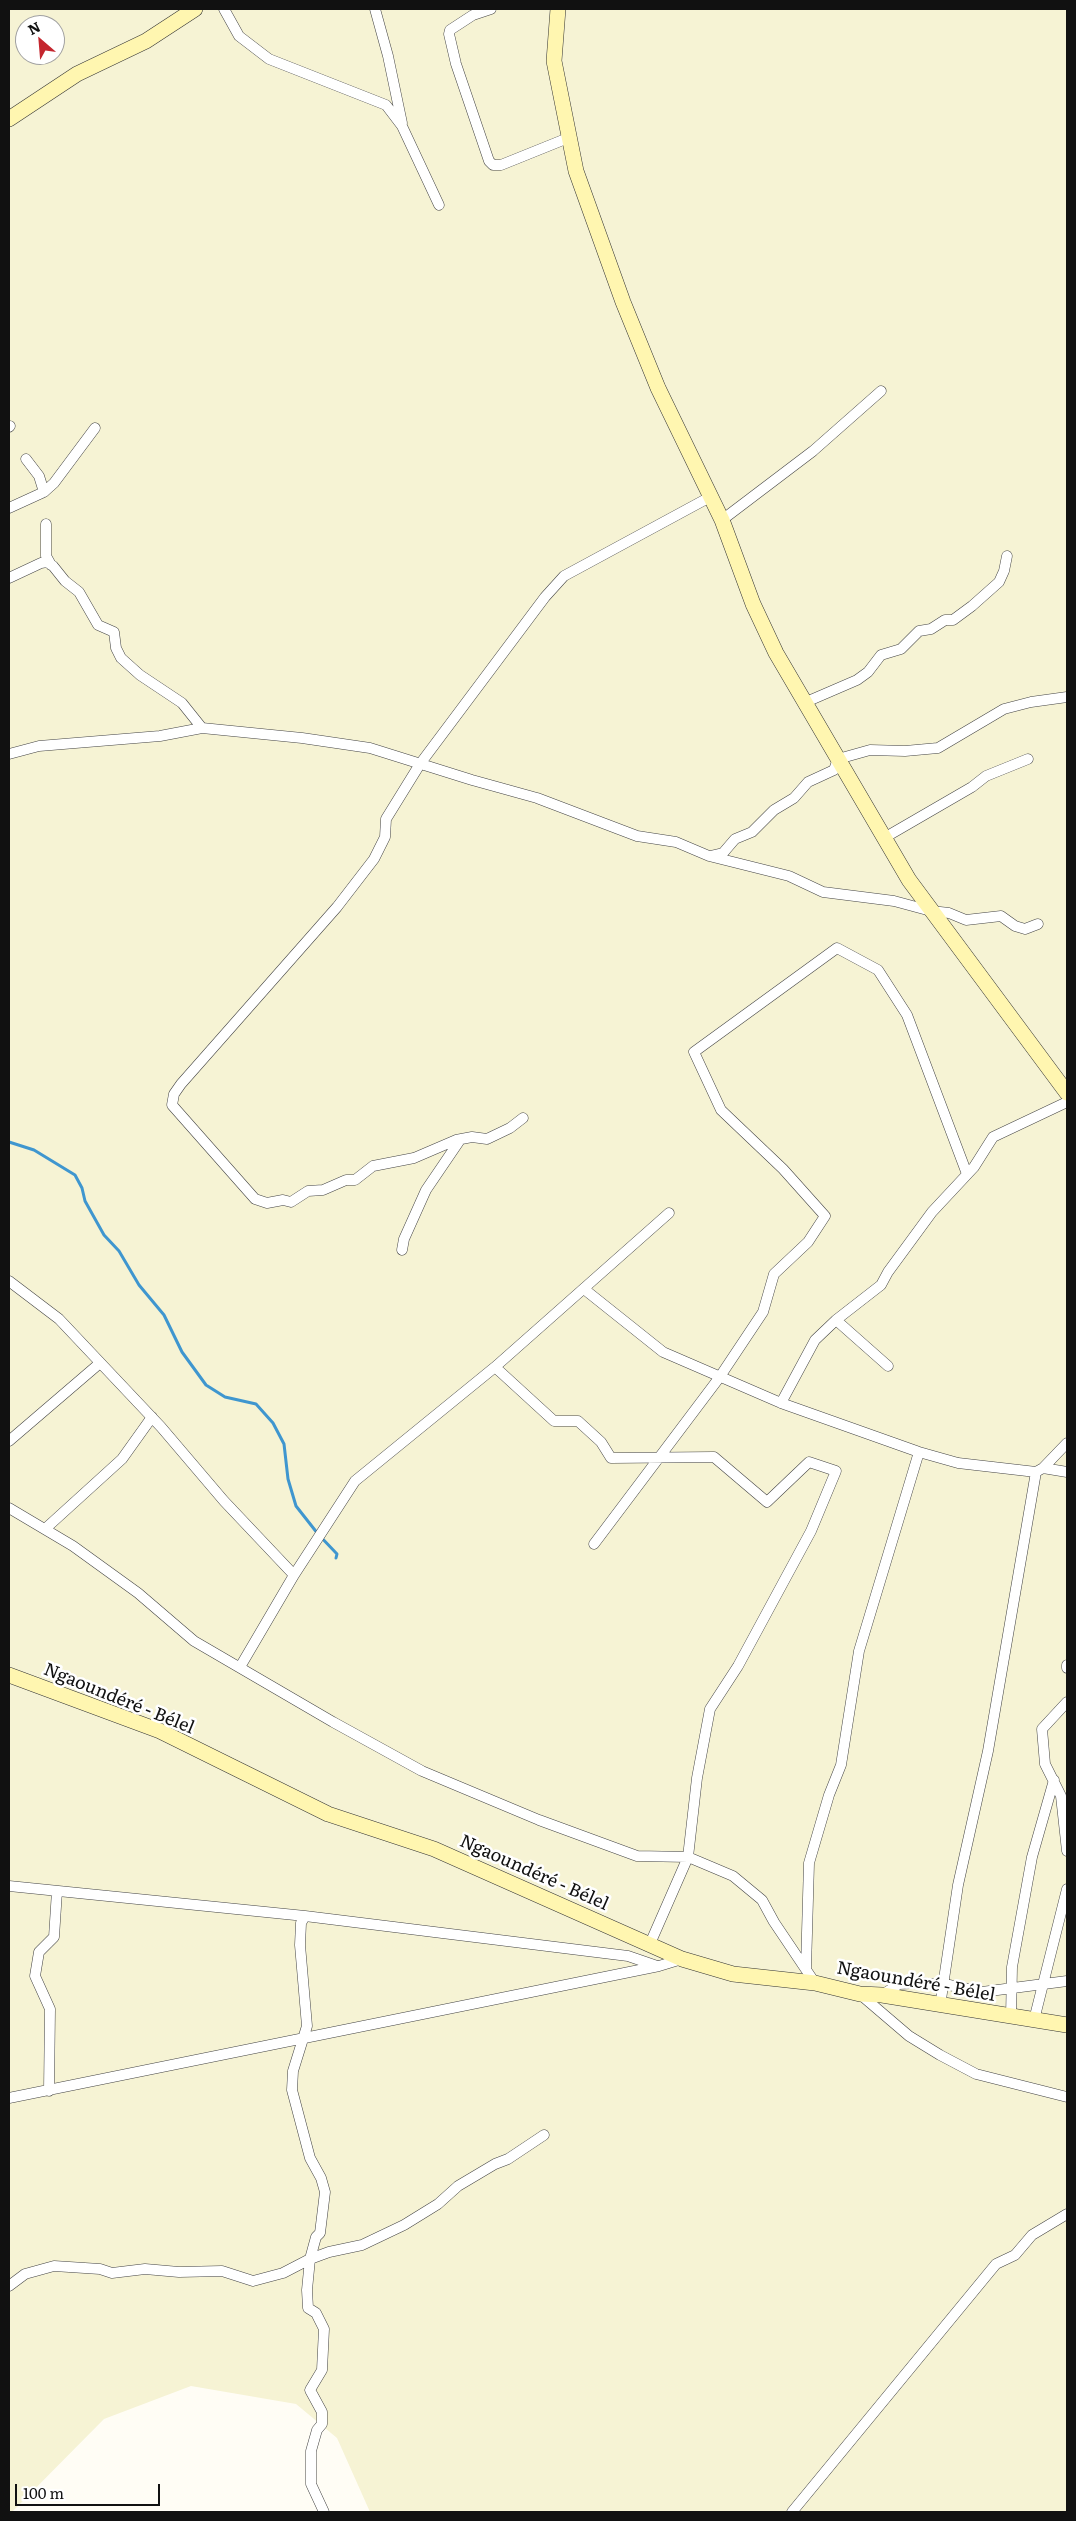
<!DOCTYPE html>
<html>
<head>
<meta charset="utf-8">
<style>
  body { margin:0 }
  #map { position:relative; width:1076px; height:2521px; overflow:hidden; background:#fffdf5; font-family:Literata,serif }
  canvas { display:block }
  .frame { position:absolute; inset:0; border:10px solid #111; pointer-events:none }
  .north { position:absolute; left:15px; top:15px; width:50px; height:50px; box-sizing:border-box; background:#fff; border:1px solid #a0a0a0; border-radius:50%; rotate:333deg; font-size:14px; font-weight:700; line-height:20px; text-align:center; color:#111 }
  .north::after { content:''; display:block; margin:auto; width:18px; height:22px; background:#c4262e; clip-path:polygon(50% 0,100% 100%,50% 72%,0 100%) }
  .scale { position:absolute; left:15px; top:2484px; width:145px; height:22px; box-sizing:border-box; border:2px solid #111; border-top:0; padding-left:6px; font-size:15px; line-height:18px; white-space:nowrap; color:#111; -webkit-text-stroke:4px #fff; paint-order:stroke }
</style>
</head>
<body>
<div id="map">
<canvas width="1076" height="2521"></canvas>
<div class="frame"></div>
<div class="north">N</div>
<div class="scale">100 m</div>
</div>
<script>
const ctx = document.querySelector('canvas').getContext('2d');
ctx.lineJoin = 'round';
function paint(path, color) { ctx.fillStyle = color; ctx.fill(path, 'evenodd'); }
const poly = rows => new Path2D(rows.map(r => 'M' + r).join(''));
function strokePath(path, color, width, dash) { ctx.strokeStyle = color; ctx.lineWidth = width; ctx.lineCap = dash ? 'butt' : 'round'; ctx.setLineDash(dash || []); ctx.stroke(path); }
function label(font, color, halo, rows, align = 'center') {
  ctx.font = font + ' Literata,serif'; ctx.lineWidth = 5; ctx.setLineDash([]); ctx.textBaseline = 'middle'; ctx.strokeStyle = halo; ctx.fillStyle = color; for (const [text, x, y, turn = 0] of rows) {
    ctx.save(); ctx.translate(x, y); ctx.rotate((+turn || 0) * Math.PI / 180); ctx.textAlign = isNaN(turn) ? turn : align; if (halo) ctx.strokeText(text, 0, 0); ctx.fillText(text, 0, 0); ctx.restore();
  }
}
paint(poly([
  [9,9,1067,9,1067,2512,370,2512,337,2438,296,2404,191,2386,104,2419,12,2512,9,2512],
  [25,25,55,25,55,55,25,55]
]), '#f6f3d4');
strokePath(poly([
  [9,1142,34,1150,75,1175,82,1188,85,1201,104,1235,119,1251,139,1285,164,1315,182,1352,206,1385,225,1397,256,1404,273,1423,284,1444,288,1479,296,1506,318,1534,337,1554,336,1558]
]), '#3f96cf', 3);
const street = poly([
  [224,9,239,36,269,59,386,105,402,126,439,205],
  [375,9,388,56,402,123],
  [491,9,473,15,450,30,449,34,456,64,489,161,493,165,501,165,568,138],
  [9,427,10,426],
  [44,492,54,483,95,428],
  [9,508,44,492,39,476,26,459],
  [722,520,813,451,881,391],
  [46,524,46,556,51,565],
  [9,578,41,563,47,562,53,566,65,581,79,592,98,625,114,632,116,648,121,658,140,675,182,703,202,728],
  [806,702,857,680,868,672,881,655,901,649,919,631,931,629,945,620,953,620,972,606,999,582,1004,571,1007,556],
  [9,754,39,746,160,736,202,728,302,738,370,748,472,780,537,798,637,836,676,842,709,856,789,876,823,892,894,901,931,911,949,913,966,920,1001,916,1015,926,1025,929,1038,924],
  [884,838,972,787,986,776,1028,759],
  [710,856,723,853,735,839,752,832,774,810,794,798,808,782,834,770,838,759,870,750,905,751,938,748,1004,709,1031,702,1067,697],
  [523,1118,510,1128,487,1139,472,1137,456,1140,414,1158,373,1166,355,1180,346,1180,323,1190,308,1191,291,1202,283,1200,267,1203,255,1199,172,1105,174,1094,181,1084,337,907,374,859,385,837,386,819,420,764,545,597,564,576,710,497],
  [402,1250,404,1239,426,1190,460,1140],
  [9,1281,59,1319,161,1427,224,1501,294,1575],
  [584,1289,663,1352,781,1403,919,1452,958,1463,1036,1472,1043,1468,1067,1443],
  [888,1366,836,1320,881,1285,888,1272,932,1212,974,1167,993,1137,1067,1102],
  [781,1403,815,1340,836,1320],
  [9,1441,100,1363],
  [1043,1468,1067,1472],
  [9,1508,73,1546,138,1593,194,1641,333,1722,422,1771,539,1820,637,1856,688,1857,733,1876,762,1900,774,1922,815,1983],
  [45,1529,122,1459,152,1417],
  [594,1544,719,1378,763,1312,774,1274,808,1242,825,1216,783,1169,721,1110,694,1052,837,948,878,970,907,1015,967,1174],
  [1067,1665,1067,1668],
  [240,1667,294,1575,355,1481,495,1367],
  [1067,1702,1042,1729,1045,1764,1061,1796,1067,1851],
  [9,1886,305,1916,628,1956,657,1966],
  [649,1946,688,1857,697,1778,710,1709,738,1666,811,1531,836,1471,809,1462,767,1502,714,1457,611,1458,601,1442,578,1421,554,1421,495,1367,669,1213],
  [806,1968,809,1863,829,1795,841,1765,859,1651,919,1452],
  [861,1995,909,2036,940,2055,976,2074,1067,2097],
  [882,1995,899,1984,920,1983,949,1985,982,1992,1067,1981],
  [940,2006,958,1885,988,1751,1036,1472],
  [1011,2017,1012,1967,1032,1857,1054,1780],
  [1034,2020,1067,1889],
  [49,2091,50,2009,35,1976,39,1952,54,1937,57,1891],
  [9,2098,659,1966,682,1959],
  [9,2286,25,2274,54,2266,100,2269,112,2273,145,2269,179,2272,222,2271,253,2281,283,2273,310,2259,316,2237,320,2233,325,2192,321,2178,310,2158,292,2090,293,2071,307,2026,300,1945,301,1923,305,1916],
  [324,2512,311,2484,311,2451,317,2430,322,2424,322,2412,310,2390,322,2370,324,2329,316,2313,308,2308,307,2290,310,2259,329,2252,362,2245,404,2225,438,2204,458,2186,495,2164,508,2159,544,2135],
  [792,2512,996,2264,1015,2255,1032,2235,1067,2214]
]);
const secondary = poly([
  [558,9,554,61,576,171,623,302,658,388,722,520,753,604,776,653,909,880,1067,1093],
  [9,119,77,74,146,41,195,9],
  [9,1675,160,1731,328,1814,434,1849,682,1959,733,1974,815,1983,860,1994,882,1995,1067,2025]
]);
strokePath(street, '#444', 11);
strokePath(secondary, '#333', 16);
strokePath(street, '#fff', 10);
strokePath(secondary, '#fff6b0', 15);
label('18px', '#111', '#fff', [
  ["Ngaoundéré - Bélel",119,1699,22],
  ["Ngaoundéré - Bélel",534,1873,24],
  ["Ngaoundéré - Bélel",916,1982,10]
]);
</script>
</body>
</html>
